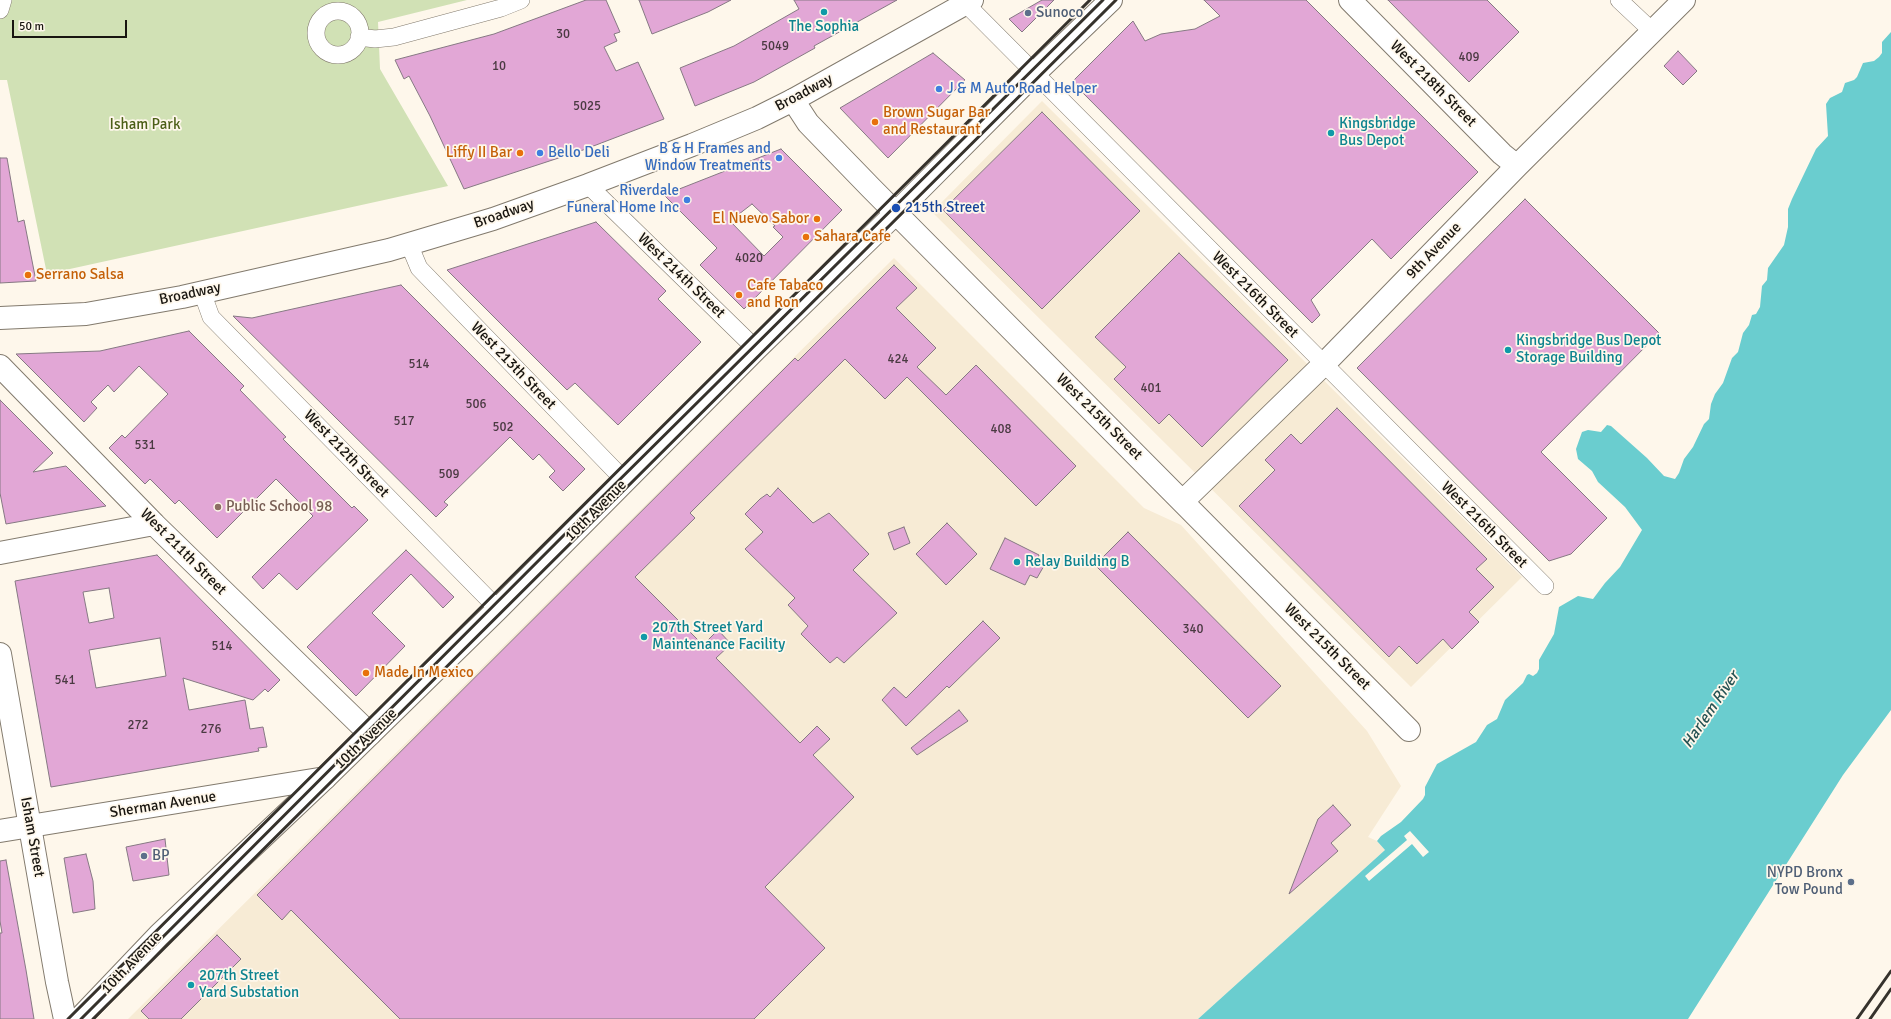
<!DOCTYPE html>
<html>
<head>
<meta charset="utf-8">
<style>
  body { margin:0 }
  #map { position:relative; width:1891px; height:1019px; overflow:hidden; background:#fef7eb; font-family:Signika,sans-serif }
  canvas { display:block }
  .scale { position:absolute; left:12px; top:20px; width:115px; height:18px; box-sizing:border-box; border:2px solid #181510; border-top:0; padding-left:5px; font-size:12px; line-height:14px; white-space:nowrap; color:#181510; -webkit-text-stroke:3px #fef7eb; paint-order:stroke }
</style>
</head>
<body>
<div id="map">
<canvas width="1891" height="1019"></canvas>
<div class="scale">50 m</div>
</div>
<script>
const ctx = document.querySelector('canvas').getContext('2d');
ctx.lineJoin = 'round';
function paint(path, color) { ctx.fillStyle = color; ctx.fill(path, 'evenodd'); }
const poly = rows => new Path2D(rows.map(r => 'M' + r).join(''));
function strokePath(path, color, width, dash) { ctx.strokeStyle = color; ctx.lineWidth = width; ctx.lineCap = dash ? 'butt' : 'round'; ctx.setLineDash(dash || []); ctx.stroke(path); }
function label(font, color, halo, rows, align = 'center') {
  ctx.font = font + ' Signika,sans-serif'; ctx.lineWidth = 3.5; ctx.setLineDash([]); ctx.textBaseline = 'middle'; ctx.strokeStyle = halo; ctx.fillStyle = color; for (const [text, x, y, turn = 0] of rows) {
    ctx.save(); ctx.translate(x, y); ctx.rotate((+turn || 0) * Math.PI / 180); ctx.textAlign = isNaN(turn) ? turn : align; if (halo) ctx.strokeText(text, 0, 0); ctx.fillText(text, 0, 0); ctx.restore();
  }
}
paint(poly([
  [1042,101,1522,577,1411,687,932,212],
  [894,258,1144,508,1181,525,1367,731,1401,786,1368,837,1377,841,1385,850,1198,1019,128,1019]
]), '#f7ebd5');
paint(poly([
  [0,0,467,0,378,22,380,69,448,186,47,274,7,80,0,80]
]), '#d1e1b5');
paint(poly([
  [1891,32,1891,710,1843,775,1688,1019,1198,1019,1385,850,1377,841,1381,836,1401,822,1423,799,1425,795,1425,787,1437,764,1476,742,1487,725,1497,719,1505,700,1523,683,1527,675,1529,674,1533,676,1537,673,1539,669,1539,660,1554,634,1559,607,1578,596,1593,599,1605,583,1620,567,1642,530,1625,507,1598,482,1592,471,1578,459,1576,449,1582,432,1588,430,1601,432,1607,425,1611,426,1647,458,1664,476,1675,479,1679,473,1684,459,1693,447,1704,424,1709,419,1711,404,1715,394,1723,383,1732,358,1738,352,1743,333,1749,325,1752,315,1756,314,1760,307,1762,286,1767,280,1768,268,1784,245,1788,227,1788,209,1792,199,1816,149,1828,136,1826,104,1830,98,1842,92,1845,83,1854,80,1857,77,1863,63,1874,61,1879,57,1882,53,1882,42]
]), '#6acdcf');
paint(poly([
  [1410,831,1429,852,1423,857,1412,844,1369,881,1365,876,1407,840,1404,836]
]), '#fef7eb');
const building = poly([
  [586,0,606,0,620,32,614,34,617,41,604,47,616,71,638,62,664,119,583,150,464,189,430,116,409,76,404,79,395,60,494,34,586,0],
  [639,0,731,0,708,12,652,34,639,0],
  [794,0,897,0,814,46,815,48,754,82,695,106,680,68,734,46,799,9,794,0],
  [1042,0,1054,0,1022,32,1009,19,1042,0],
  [1204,0,1306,0,1478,172,1391,259,1372,239,1311,300,1320,315,1312,323,1072,82,1133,21,1145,41,1161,34,1195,29,1220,16,1204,0],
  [1388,0,1487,0,1519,32,1469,82,1388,0],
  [1678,51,1697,71,1683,85,1664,66,1678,51],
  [933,53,965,80,888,158,840,108,933,53],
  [1042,112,1140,211,1042,309,943,210,1042,112],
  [781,149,842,210,744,309,700,265,717,248,664,195,781,149],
  [752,204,775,226,773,227,783,237,764,256,730,221,752,204],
  [0,158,7,158,18,222,24,220,36,281,0,283,0,158],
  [1525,199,1659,333,1541,452,1607,518,1571,554,1549,561,1357,368,1525,199],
  [596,222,666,291,658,299,701,342,618,425,575,383,567,390,447,270,596,222],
  [1179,253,1288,360,1202,447,1169,414,1159,424,1114,379,1126,367,1095,337,1179,253],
  [894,265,917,288,896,308,936,348,917,367,946,395,976,365,1076,466,1036,506,907,377,885,399,845,359,690,513,695,518,635,577,703,645,718,630,731,644,716,658,800,743,817,726,830,739,813,755,854,797,765,887,825,948,754,1019,400,1019,291,910,282,920,257,895,795,358,798,361,894,265],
  [401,285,585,469,563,491,549,477,555,471,539,454,533,460,510,437,444,502,448,505,436,517,233,316,252,318,401,285],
  [189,331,244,386,240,390,286,437,283,439,352,508,354,506,368,520,297,590,279,573,263,589,252,577,313,516,276,479,217,538,179,500,175,504,150,479,145,484,109,448,122,435,125,438,168,394,139,366,114,392,108,385,91,402,97,408,84,422,16,354,100,351,189,331],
  [0,400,53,453,33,472,66,466,106,506,6,524,0,493,0,400],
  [1337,408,1487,559,1476,569,1494,587,1469,612,1479,622,1452,649,1443,639,1417,664,1399,646,1389,657,1239,506,1275,470,1265,460,1291,434,1301,444,1337,408],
  [778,488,813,523,829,513,869,554,853,570,897,613,844,663,837,657,830,663,801,634,808,626,788,605,795,598,745,549,763,532,745,514,760,499,767,494,770,497,778,488],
  [947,523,977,554,946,585,916,554,947,523],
  [904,527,910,543,894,550,888,533,904,527],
  [1128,532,1281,686,1248,718,1095,565,1128,532],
  [1005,538,1039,555,1037,560,1045,564,1037,578,1030,575,1025,585,990,569,1005,538],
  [406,550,454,597,443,608,411,574,372,613,405,646,356,696,307,647,406,550],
  [157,555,280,680,268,692,265,689,253,700,183,678,189,710,245,700,250,729,263,727,267,747,258,748,259,751,51,787,15,581,157,555],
  [109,588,114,618,89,623,83,592,109,588],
  [160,638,166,676,96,688,89,650,160,638],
  [983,621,1000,638,949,688,947,686,906,726,882,700,894,687,906,698,983,621],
  [959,710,968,721,917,755,911,748,959,710],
  [1333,805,1351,825,1331,843,1338,851,1289,894,1318,819,1333,805],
  [165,839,169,875,133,881,126,847,165,839],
  [86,854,93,881,95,909,73,913,64,858,86,854],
  [6,860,26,970,34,1019,0,1019,0,933,2,933,0,921,0,861,6,860],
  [217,935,241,959,181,1019,149,1019,141,1011,217,935]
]);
paint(building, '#e2a7d6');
strokePath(building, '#867983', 1);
const minor = poly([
  [1619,0,1652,31],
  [966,4,1545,586],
  [0,10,3,0],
  '316 33a22 22 0 1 1 44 0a22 22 0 1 1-44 0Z',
  [359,37,375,39,394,37,501,8,521,0],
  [588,185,756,349],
  [409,244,419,268,626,482],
  [202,292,211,317,498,609]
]);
const tertiary = poly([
  [1350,0,1502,154,1517,166],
  [793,100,808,123,871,188,1409,730],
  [0,366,154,524,370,734],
  [1183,501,1324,364,1517,166,1684,0],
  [0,553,154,524],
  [0,654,57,982,65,1019]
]);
const secondary = poly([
  [0,831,325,778]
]);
const primary = poly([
  [0,318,86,314,182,297,389,250,493,219,588,185,692,145,757,118,793,100,972,0],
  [79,1019,159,935,325,778,498,609,756,349,896,213,1035,73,1111,0]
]);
strokePath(minor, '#827a6d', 18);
strokePath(tertiary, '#827a6d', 24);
strokePath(secondary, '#827a6d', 24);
strokePath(primary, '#827a6d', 24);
strokePath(minor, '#fff', 17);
strokePath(tertiary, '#fff', 22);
strokePath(secondary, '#fff', 22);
strokePath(primary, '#fff', 22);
strokePath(poly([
  [68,1019,1090,0],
  [81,1019,587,512,1103,0],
  [93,1019,1116,0],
  [1857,1019,1891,971],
  [1870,1019,1891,989]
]), '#36322c', 3);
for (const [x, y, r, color] of [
  [824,12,4,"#0f9aa8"],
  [1028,13,4,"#5c6f8a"],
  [939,89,4,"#3f7fe0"],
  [875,122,4,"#e8710a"],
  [1331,133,4,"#0f9aa8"],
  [520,153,4,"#e8710a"],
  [540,153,4,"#3f7fe0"],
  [779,158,4,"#3f7fe0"],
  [687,200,4,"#3f7fe0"],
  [896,208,5,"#1a4fb4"],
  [817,219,4,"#e8710a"],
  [806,237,4,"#e8710a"],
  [28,275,4,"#e8710a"],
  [739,295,4,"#e8710a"],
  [1508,350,4,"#0f9aa8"],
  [218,507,4,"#8d6e63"],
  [1017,562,4,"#0f9aa8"],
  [644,637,4,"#0f9aa8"],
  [366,673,4,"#e8710a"],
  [144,856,4,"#5c6f8a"],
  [1851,882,4,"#5c6f8a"],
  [191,985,4,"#0f9aa8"]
]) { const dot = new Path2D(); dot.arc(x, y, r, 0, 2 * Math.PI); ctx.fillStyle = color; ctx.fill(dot); strokePath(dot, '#fef7eb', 1.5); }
label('13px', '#4a3a42', null, [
  ["30",563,35],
  ["5049",775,47],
  ["409",1469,58],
  ["10",499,67],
  ["5025",587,107],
  ["4020",749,259],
  ["424",898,360],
  ["514",419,365],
  ["401",1151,389],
  ["506",476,405],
  ["517",404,422],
  ["502",503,428],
  ["408",1001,430],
  ["531",145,446],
  ["509",449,475],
  ["340",1193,630],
  ["514",222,647],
  ["541",65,681],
  ["272",138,726],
  ["276",211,730]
]);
label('15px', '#4e5e75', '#fef7eb', [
  ["Sunoco",1036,13],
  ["BP",152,856],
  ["NYPD Bronx",1843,873,"right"],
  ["Tow Pound",1843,890,"right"]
], 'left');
label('15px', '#0d838f', '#fef7eb', [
  ["The Sophia",824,27,"center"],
  ["Kingsbridge",1339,124],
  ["Bus Depot",1339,141],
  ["Kingsbridge Bus Depot",1516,341],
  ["Storage Building",1516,358],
  ["Relay Building B",1025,562],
  ["207th Street Yard",652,628],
  ["Maintenance Facility",652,645],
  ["207th Street",199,976],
  ["Yard Substation",199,993]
], 'left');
label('15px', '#181510', '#fef7eb', [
  ["West 218th Street",1433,84,45],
  ["Broadway",804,93,-28],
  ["Broadway",504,214,-19],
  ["9th Avenue",1434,251,-46],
  ["West 214th Street",681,276,44],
  ["Broadway",190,294,-12],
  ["West 216th Street",1255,295,45],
  ["West 213th Street",513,366,46],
  ["West 215th Street",1099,417,45],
  ["West 212th Street",346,454,46],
  ["10th Avenue",596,511,-45],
  ["West 216th Street",1484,525,45],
  ["West 211th Street",183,552,45],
  ["West 215th Street",1327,647,45],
  ["10th Avenue",366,739,-44],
  ["Sherman Avenue",163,805,-9],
  ["Isham Street",32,837,80],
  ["10th Avenue",132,963,-46]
]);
label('15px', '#366cbe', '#fef7eb', [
  ["J & M Auto Road Helper",947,89],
  ["B & H Frames and",771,149,"right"],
  ["Window Treatments",771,166,"right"],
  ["Bello Deli",548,153],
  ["Riverdale",679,191,"right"],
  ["Funeral Home Inc",679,208,"right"]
], 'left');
label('15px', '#c56008', '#fef7eb', [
  ["Brown Sugar Bar",883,113],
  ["and Restaurant",883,130],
  ["Liffy II Bar",512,153,"right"],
  ["El Nuevo Sabor",809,219,"right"],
  ["Sahara Cafe",814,237],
  ["Serrano Salsa",36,275],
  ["Cafe Tabaco",747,286],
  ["and Ron",747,303],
  ["Made In Mexico",374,673]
], 'left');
label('15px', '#4c5f17', '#fef7eb', [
  ["Isham Park",145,125]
]);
label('15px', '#164399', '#fef7eb', [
  ["215th Street",905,208]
], 'left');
label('15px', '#785e54', '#fef7eb', [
  ["Public School 98",226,507]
], 'left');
label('italic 16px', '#255253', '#fef7eb', [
  ["Harlem River",1711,710,-56]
]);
</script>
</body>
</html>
